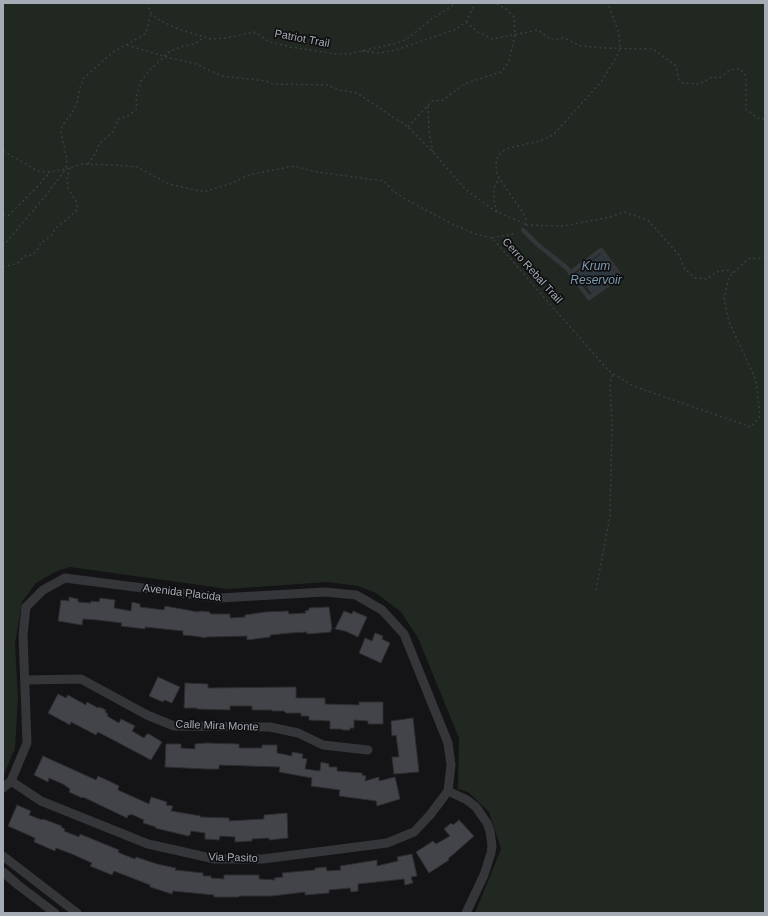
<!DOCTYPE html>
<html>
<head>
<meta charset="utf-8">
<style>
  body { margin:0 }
  #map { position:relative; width:768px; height:916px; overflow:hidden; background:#141416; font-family:Helvetica,sans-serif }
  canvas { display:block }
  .frame { position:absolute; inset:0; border:4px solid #a6acb5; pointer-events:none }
</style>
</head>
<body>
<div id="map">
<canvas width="768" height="916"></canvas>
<div class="frame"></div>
</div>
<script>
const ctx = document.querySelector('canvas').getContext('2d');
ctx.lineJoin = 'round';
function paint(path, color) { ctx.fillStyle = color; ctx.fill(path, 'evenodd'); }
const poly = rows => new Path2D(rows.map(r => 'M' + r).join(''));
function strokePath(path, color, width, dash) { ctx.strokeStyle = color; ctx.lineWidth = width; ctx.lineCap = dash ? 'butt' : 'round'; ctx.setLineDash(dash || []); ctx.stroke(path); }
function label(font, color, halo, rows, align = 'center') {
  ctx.font = font + ' Helvetica,sans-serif'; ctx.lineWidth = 3.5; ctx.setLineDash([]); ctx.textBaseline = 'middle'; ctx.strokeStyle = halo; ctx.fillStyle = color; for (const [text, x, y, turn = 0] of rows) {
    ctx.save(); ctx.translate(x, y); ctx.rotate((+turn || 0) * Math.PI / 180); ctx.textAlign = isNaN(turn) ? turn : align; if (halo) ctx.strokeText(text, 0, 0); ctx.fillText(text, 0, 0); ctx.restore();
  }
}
paint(poly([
  [3,3,765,3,765,913,475,913,501,849,489,812,468,792,458,789,459,738,418,638,401,612,376,593,358,586,327,582,228,589,70,567,57,571,36,583,22,602,15,644,18,698,15,748,3,777]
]), '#202821');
paint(poly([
  [601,254,617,275,592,294,576,273]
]), '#2e383e');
const building = poly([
  [69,597,78,599,78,602,91,603,91,601,99,602,100,598,115,600,114,608,131,611,132,602,140,604,140,607,164,610,165,606,198,612,200,611,210,612,210,614,230,614,230,618,245,617,245,615,265,612,288,611,289,614,306,613,305,611,309,610,309,608,329,607,332,629,331,629,331,632,307,634,307,632,290,633,270,635,270,637,247,640,247,636,206,637,206,638,194,636,183,635,183,631,145,627,145,629,121,626,122,623,97,620,83,619,82,625,58,621,61,600,69,601,69,597],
  [344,611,352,614,353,611,367,617,358,637,345,631,335,629,344,611],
  [375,633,383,636,382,639,390,643,381,663,359,653,365,638,372,641,375,633],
  [158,677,180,687,172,703,164,700,163,702,149,696,158,677],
  [185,683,208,684,208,688,296,687,296,698,325,698,325,704,359,705,359,702,383,702,383,724,368,724,368,721,354,720,354,728,350,728,350,730,342,730,342,729,330,729,330,721,309,720,309,716,301,716,301,713,286,713,284,711,272,711,272,710,252,710,252,706,230,706,230,710,197,709,197,708,184,708,185,683],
  [58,694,66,698,68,695,86,705,87,702,98,708,99,707,106,710,105,712,108,714,107,716,119,723,121,719,135,726,132,731,144,738,147,734,149,734,162,742,151,760,98,732,96,735,71,722,70,725,48,713,58,694],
  [413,718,419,772,394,774,392,757,399,757,396,735,392,736,391,721,413,718],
  [207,743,239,744,239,748,262,748,262,745,277,745,277,753,292,756,292,752,303,754,302,758,307,759,305,769,320,771,321,762,329,764,329,767,337,767,337,771,362,773,362,775,366,776,365,781,379,777,379,781,395,777,400,799,377,806,376,801,339,796,340,790,311,786,312,778,279,772,280,767,219,765,219,769,206,769,165,767,166,744,181,744,181,748,195,749,195,744,207,743],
  [43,756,96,780,98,776,113,783,119,786,118,790,149,804,151,797,167,802,166,805,173,806,171,811,201,816,200,817,229,818,229,821,264,819,264,815,287,813,288,838,269,840,269,838,252,839,252,841,235,842,235,837,220,836,219,840,205,839,205,833,191,831,190,835,188,836,155,828,156,827,143,823,144,820,131,814,131,815,128,815,127,818,83,797,82,798,69,792,70,789,63,784,49,778,48,782,34,775,43,756],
  [17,805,31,811,29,815,42,820,43,819,62,826,61,827,65,829,64,831,79,837,80,834,119,850,118,852,122,854,135,859,136,857,157,864,176,868,175,870,203,873,203,876,211,876,211,878,224,879,224,875,259,875,259,879,275,880,274,878,283,877,282,873,315,870,315,868,317,868,326,867,327,871,341,870,340,866,377,860,377,866,398,861,397,857,412,854,417,876,411,877,413,883,405,885,404,879,358,884,358,891,351,892,350,888,329,890,329,893,305,895,305,892,272,896,239,896,239,897,214,897,214,895,173,891,172,894,150,887,150,885,114,871,112,875,90,866,92,863,72,854,56,848,55,851,34,842,35,838,8,826,17,805],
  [459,820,474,836,448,859,449,860,429,873,416,852,433,841,436,844,450,836,444,829,451,823,453,825,459,820]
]);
paint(building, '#434449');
strokePath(building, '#2e2e32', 1);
strokePath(poly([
  [147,3,151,13,159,20,178,29,211,39,227,38,254,32,270,42,290,47,336,54,349,54,397,43,407,39,432,19,456,3],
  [466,22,478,32,492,39,538,30,551,40,564,38,581,46,605,48,653,49,676,66,679,80,683,83,700,84,712,77,719,78,730,70,740,69,746,76,746,109,757,118,765,119],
  [127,45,170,58,196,64,222,76,266,81,273,84,327,85,339,90,357,93,408,127,433,152,465,189,495,211,523,223],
  [362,51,379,53,396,50,454,30,466,22,475,3],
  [428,106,429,132,433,152],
  [408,127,432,101,443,100,464,84,501,72,509,61,515,35,514,17,505,8,495,3],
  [3,151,38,171,50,172,66,169,67,159,61,133,62,126,72,113,77,102,81,84,84,78,113,52,142,36,146,33,151,13],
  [88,164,96,152,100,143,113,132,118,119,128,116,137,109,136,98,141,81,149,71,169,52,183,46,195,44,204,37],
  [497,212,494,201,494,188,499,178],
  [3,216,9,215,36,188,50,172],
  [525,225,526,219,523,213,499,178,496,171,496,164,498,156,503,151,509,148,540,141,553,135,601,82,617,56,620,49,619,34,608,3],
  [526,225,564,226,610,217,624,212,648,220,679,255,684,268,695,278,707,279,716,272,727,270,734,273],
  [492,238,517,233],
  [3,246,43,199,66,169,83,164,116,165,137,167,169,184,203,192,230,184,249,175,294,166,317,172,384,181,393,191,407,200,456,226,476,234,492,238,609,371,633,386,751,427,760,416,756,380,729,322,724,298,729,277,748,259,765,258],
  [3,267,15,264,19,262,24,256,31,255,36,252,41,243,51,236,56,228,66,220,76,211,77,207,76,201,68,188,67,178,70,168],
  [596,590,610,516,612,421,610,386,611,377,614,374]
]), '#3b3d41', 1.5, [2, 3]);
strokePath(poly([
  [523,230,537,244,568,269,570,273,589,298,619,277,617,271,601,250,570,273]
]), '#35363a', 4.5);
strokePath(poly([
  [25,680,81,679,147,715,174,726,270,727,298,733,323,745,368,750],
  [3,788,11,781,27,743,23,635,26,607,43,590,65,578,220,598,325,592,356,595,382,610,404,634,448,743,451,765,448,791,430,815,414,832,387,843,263,859,215,859,148,844,41,801,11,781],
  [448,791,467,800,476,807,487,823,490,831,492,846,491,853,484,875,466,913],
  [3,856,77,913],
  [3,872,18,885,55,913]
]), '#35363a', 9);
label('11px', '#a6acb5', '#0f0f11', [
  ["Patriot Trail",302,39,11],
  ["Cerro Rebal Trail",532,271,48],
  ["Avenida Placida",182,593,7],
  ["Calle Mira Monte",217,726,2],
  ["Via Pasito",233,858,2]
]);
label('italic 12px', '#7e9cb0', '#0f0f11', [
  ["Krum",596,267],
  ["Reservoir",596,281]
]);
</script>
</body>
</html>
